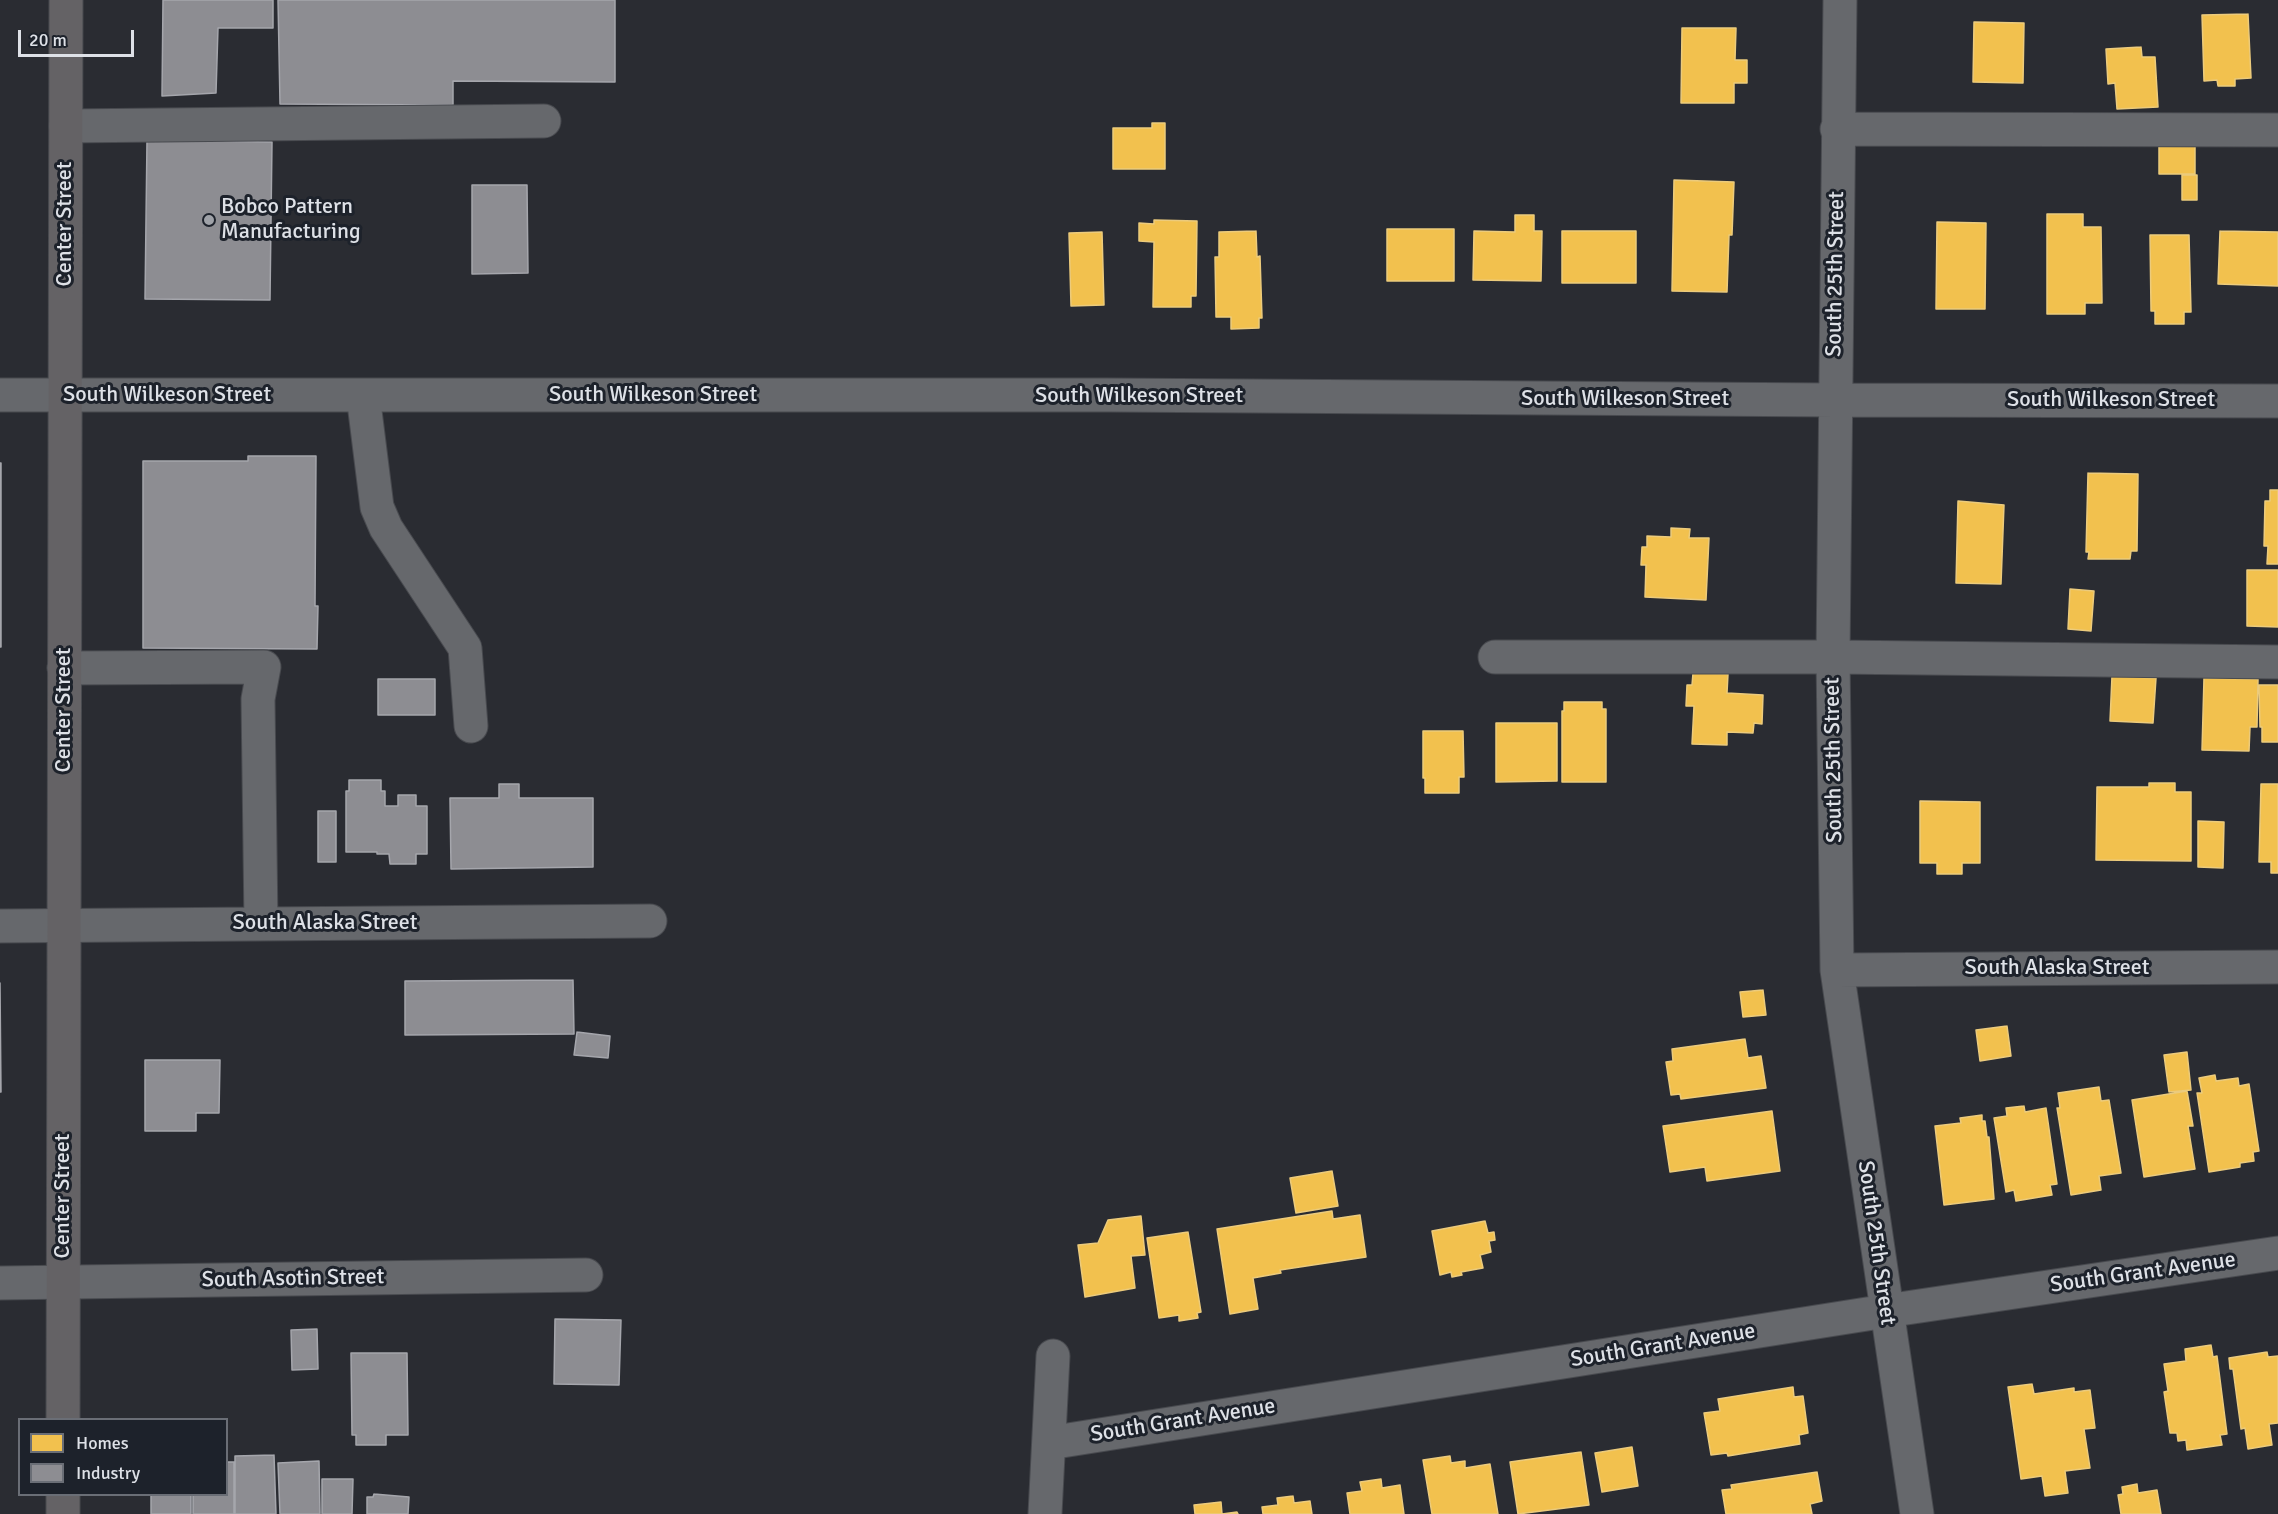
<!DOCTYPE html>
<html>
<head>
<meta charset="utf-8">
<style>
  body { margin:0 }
  #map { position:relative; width:2278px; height:1514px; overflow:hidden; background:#2a2c32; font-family:Signika,sans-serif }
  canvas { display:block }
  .legend { position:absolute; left:18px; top:1418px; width:210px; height:78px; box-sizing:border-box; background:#1d222b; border:2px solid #6a6e76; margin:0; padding:8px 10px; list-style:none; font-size:18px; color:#dee1e7 }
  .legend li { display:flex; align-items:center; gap:12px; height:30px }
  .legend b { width:30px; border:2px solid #6a6e76 }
  .scale { position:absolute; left:18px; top:30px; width:116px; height:27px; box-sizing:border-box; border:3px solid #dee1e7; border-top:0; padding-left:8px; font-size:18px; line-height:21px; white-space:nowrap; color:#dee1e7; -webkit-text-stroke:4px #1d222b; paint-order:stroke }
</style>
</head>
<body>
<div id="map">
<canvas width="2278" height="1514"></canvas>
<ul class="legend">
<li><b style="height:16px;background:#f2c14e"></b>Homes</li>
<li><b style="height:16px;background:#8d8d92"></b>Industry</li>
</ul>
<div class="scale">20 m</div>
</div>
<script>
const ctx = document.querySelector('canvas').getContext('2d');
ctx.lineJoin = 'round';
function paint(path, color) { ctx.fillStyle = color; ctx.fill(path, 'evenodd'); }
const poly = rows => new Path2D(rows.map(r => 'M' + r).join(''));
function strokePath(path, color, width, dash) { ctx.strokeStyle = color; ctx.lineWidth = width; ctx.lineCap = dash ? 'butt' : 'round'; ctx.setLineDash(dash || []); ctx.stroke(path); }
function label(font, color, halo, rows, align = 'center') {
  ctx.font = font + ' Signika,sans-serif'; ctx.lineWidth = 6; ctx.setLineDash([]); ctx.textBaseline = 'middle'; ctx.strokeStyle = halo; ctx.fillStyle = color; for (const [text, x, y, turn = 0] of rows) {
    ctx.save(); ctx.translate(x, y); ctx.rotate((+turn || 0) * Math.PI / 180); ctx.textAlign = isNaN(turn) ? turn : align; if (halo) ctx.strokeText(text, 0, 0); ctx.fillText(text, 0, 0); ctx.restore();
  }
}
const homes = poly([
  [2248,14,2251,78,2235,79,2235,86,2218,86,2217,80,2204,81,2202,15,2248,14],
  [1974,22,2024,23,2023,83,1973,82,1974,22],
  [1682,28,1736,28,1735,60,1747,60,1747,83,1734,83,1734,103,1681,103,1682,28],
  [2141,47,2142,57,2155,57,2158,107,2117,109,2115,83,2108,84,2106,49,2141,47],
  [1152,123,1165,123,1165,169,1113,169,1113,128,1152,128,1152,123],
  [2159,135,2195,135,2195,174,2159,174,2159,135],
  [2182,175,2197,175,2197,200,2182,200,2182,175],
  [1674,180,1734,182,1732,235,1729,235,1727,292,1672,291,1674,180],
  [2047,214,2083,214,2083,227,2101,227,2102,303,2085,303,2085,314,2047,314,2047,214],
  [1515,215,1534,215,1534,231,1542,231,1541,281,1473,280,1474,231,1515,232,1515,215],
  [1154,220,1197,221,1196,296,1191,296,1191,307,1153,307,1154,242,1139,241,1139,223,1154,224,1154,220],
  [1937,222,1986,223,1985,309,1936,309,1937,222],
  [1387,229,1454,229,1454,281,1387,281,1387,229],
  [1256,231,1257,257,1260,256,1262,318,1259,318,1259,328,1231,329,1231,317,1216,317,1215,257,1219,257,1219,232,1256,231],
  [1562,231,1636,231,1636,283,1562,283,1562,231],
  [2220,231,2278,232,2278,286,2218,284,2220,231],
  [1102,232,1104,305,1071,306,1069,233,1102,232],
  [2150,235,2189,235,2191,312,2184,312,2184,324,2155,324,2155,311,2151,311,2150,235],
  [2088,473,2138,474,2137,551,2131,551,2130,559,2088,559,2089,552,2086,552,2088,473],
  [2270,490,2278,490,2278,564,2267,564,2268,546,2264,546,2265,501,2270,501,2270,490],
  [1958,501,2004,505,2001,584,1956,583,1958,501],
  [1671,528,1690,529,1689,538,1709,538,1706,600,1645,597,1646,565,1641,565,1642,547,1647,547,1647,536,1671,537,1671,528],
  [2247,570,2278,570,2278,627,2247,626,2247,570],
  [2070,589,2094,591,2091,631,2068,629,2070,589],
  [1693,673,1728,674,1727,693,1763,695,1762,724,1754,723,1753,733,1727,732,1727,745,1692,744,1694,706,1686,706,1687,685,1692,685,1693,673],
  [2112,676,2156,678,2153,723,2110,721,2112,676],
  [2204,678,2258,679,2257,727,2250,727,2249,751,2202,750,2204,678],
  [2259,685,2278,685,2278,742,2262,742,2262,727,2260,727,2259,685],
  [1564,702,1602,702,1602,709,1606,709,1606,782,1562,782,1562,711,1564,711,1564,702],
  [1496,723,1557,723,1557,781,1496,782,1496,723],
  [1423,731,1463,731,1464,777,1459,777,1459,793,1425,793,1425,778,1423,778,1423,731],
  [2149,783,2175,783,2175,792,2191,792,2191,861,2096,860,2097,787,2149,787,2149,783],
  [2261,784,2278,784,2278,873,2271,873,2271,862,2259,862,2261,784],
  [1920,801,1980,802,1980,863,1962,863,1962,874,1937,874,1937,863,1920,863,1920,801],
  [2198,821,2224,822,2223,868,2198,867,2198,821],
  [1763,990,1766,1015,1743,1017,1740,992,1763,990],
  [2007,1026,2011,1056,1980,1061,1976,1030,2007,1026],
  [1745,1039,1748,1058,1761,1056,1766,1088,1681,1099,1680,1094,1671,1095,1666,1062,1673,1061,1672,1049,1745,1039],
  [2187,1052,2191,1090,2169,1092,2164,1055,2187,1052],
  [2215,1075,2216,1081,2238,1078,2239,1086,2249,1084,2259,1151,2253,1152,2254,1161,2240,1163,2240,1167,2209,1172,2197,1093,2202,1093,2199,1078,2215,1075],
  [2099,1087,2101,1101,2109,1100,2121,1173,2099,1176,2101,1190,2071,1195,2057,1108,2060,1108,2058,1093,2099,1087],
  [2187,1091,2193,1126,2188,1126,2195,1169,2144,1177,2132,1100,2187,1091],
  [2024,1106,2025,1112,2046,1108,2057,1184,2050,1185,2052,1195,2016,1201,2014,1190,2006,1192,1994,1118,2007,1116,2006,1108,2024,1106],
  [1772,1111,1780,1171,1707,1181,1705,1167,1670,1172,1663,1126,1772,1111],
  [1982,1115,1982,1121,1985,1121,1987,1137,1989,1137,1994,1199,1944,1205,1935,1126,1961,1123,1960,1118,1982,1115],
  [1332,1171,1338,1206,1296,1213,1290,1178,1332,1171],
  [1332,1211,1333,1219,1360,1215,1366,1257,1280,1270,1281,1273,1253,1278,1258,1309,1230,1314,1217,1229,1332,1211],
  [1141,1216,1145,1255,1131,1256,1135,1288,1085,1297,1078,1245,1098,1243,1108,1220,1141,1216],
  [1485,1221,1488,1233,1494,1232,1495,1240,1489,1241,1491,1252,1480,1255,1483,1268,1461,1272,1462,1275,1452,1277,1451,1272,1440,1275,1432,1231,1485,1221],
  [1188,1232,1201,1312,1197,1313,1198,1318,1179,1321,1179,1315,1159,1318,1147,1238,1188,1232],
  [2211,1345,2213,1357,2217,1356,2227,1434,2220,1435,2222,1445,2187,1450,2186,1440,2178,1441,2177,1433,2170,1433,2164,1392,2168,1391,2164,1364,2186,1361,2185,1349,2211,1345],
  [2267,1352,2268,1357,2278,1356,2278,1423,2269,1424,2272,1445,2248,1449,2245,1428,2241,1429,2233,1369,2230,1369,2229,1358,2267,1352],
  [2032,1384,2034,1394,2074,1388,2074,1392,2090,1390,2095,1428,2084,1429,2090,1468,2065,1471,2068,1493,2045,1496,2042,1476,2021,1479,2008,1387,2032,1384],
  [1793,1387,1794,1397,1803,1396,1808,1433,1799,1435,1800,1444,1728,1456,1727,1453,1711,1455,1704,1413,1720,1411,1718,1399,1793,1387],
  [1632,1447,1638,1486,1602,1492,1595,1453,1632,1447],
  [1581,1452,1589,1505,1518,1514,1510,1462,1581,1452],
  [1450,1456,1451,1463,1465,1461,1465,1468,1490,1464,1498,1514,1432,1514,1423,1460,1450,1456],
  [1817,1472,1822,1501,1810,1504,1812,1514,1726,1514,1722,1490,1732,1489,1731,1485,1817,1472],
  [1381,1479,1382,1488,1400,1485,1404,1514,1350,1514,1347,1493,1362,1491,1360,1482,1381,1479],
  [2137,1484,2138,1493,2157,1490,2161,1514,2121,1514,2118,1495,2123,1494,2122,1487,2137,1484],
  [1293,1496,1294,1503,1310,1501,1312,1514,1263,1514,1262,1507,1278,1505,1277,1498,1293,1496],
  [1221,1502,1222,1514,1237,1512,1238,1514,1195,1514,1194,1505,1221,1502]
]);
paint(homes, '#f2c14e');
strokePath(homes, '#eccb7c', 1.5);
const industry = poly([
  [163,0,273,0,273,28,218,28,216,93,162,96,163,0],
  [278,0,615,0,615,82,453,81,453,105,280,104,278,0],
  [147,140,272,142,270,300,145,299,147,140],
  [472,185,527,185,528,273,472,274,472,185],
  [248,456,316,456,315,606,318,606,317,649,143,648,143,461,248,461,248,456],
  [0,463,1,463,1,647,0,647,0,463],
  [378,679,435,679,435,715,378,715,378,679],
  [349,780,381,780,381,791,385,791,385,806,398,806,398,795,416,795,416,806,427,806,427,854,416,854,416,864,390,864,389,854,377,854,377,852,346,852,346,791,349,791,349,780],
  [499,784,519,784,519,798,593,798,593,867,451,869,450,798,499,798,499,784],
  [318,811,336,811,336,862,318,862,318,811],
  [573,980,574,1034,405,1035,405,981,573,980],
  [0,983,1,1092,0,1092,0,983],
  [577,1032,610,1036,608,1058,574,1055,577,1032],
  [145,1060,220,1060,219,1113,196,1113,196,1131,145,1131,145,1060],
  [555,1319,621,1320,619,1385,554,1384,555,1319],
  [317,1329,318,1369,292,1370,291,1330,317,1329],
  [351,1353,407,1353,408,1435,386,1435,386,1445,356,1445,356,1435,352,1435,351,1353],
  [274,1455,276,1514,235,1514,235,1456,274,1455],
  [319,1461,320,1514,280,1514,278,1463,319,1461],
  [226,1462,234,1462,234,1514,193,1514,193,1494,226,1494,226,1462],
  [322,1479,353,1479,352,1514,322,1514,322,1479],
  [151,1494,191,1494,191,1514,151,1514,151,1494],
  [374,1494,409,1497,408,1514,367,1514,367,1497,373,1497,374,1494]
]);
paint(industry, '#8d8d92');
strokePath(industry, '#a5a6ac', 1.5);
const minor = poly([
  [1840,0,1833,657,1837,970,1917,1514],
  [66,126,544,121],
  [1837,129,2278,130],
  [0,395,1107,395,1835,400,2278,401],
  [363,395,377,507,386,528,465,648,471,726],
  [1495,657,1833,657,2278,662],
  [64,668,264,667,258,699,261,924],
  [0,926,650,921],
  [1837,970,2278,967],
  [0,1283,586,1275],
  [1049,1443,1886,1311,2278,1253],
  [1045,1514,1053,1356]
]);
const major = poly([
  [63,1420,66,0],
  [63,1494,63,1514]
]);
strokePath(minor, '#484a4f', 35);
strokePath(major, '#484a4f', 35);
strokePath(minor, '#66686c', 33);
strokePath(major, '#646265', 33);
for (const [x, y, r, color] of [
  [209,220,6,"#9fa2a8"]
]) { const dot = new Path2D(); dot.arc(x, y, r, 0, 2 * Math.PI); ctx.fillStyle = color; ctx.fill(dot); strokePath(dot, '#1d222b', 2); }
label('22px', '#dee1e7', '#1d222b', [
  ["Bobco Pattern",221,207],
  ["Manufacturing",221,232]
], 'left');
label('22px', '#dee1e7', '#1d222b', [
  ["Center Street",65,224,-90],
  ["South 25th Street",1836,274,-89],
  ["South Wilkeson Street",167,395],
  ["South Wilkeson Street",653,395],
  ["South Wilkeson Street",1139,396],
  ["South Wilkeson Street",1625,399],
  ["South Wilkeson Street",2111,400],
  ["Center Street",64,710,-90],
  ["South 25th Street",1834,760,-91],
  ["South Alaska Street",325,923],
  ["South Alaska Street",2057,968],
  ["Center Street",63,1196,-90],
  ["South 25th Street",1876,1243,82],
  ["South Grant Avenue",2143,1273,-8],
  ["South Asotin Street",293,1279,-1],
  ["South Grant Avenue",1663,1346,-9],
  ["South Grant Avenue",1183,1421,-9]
]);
</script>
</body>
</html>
